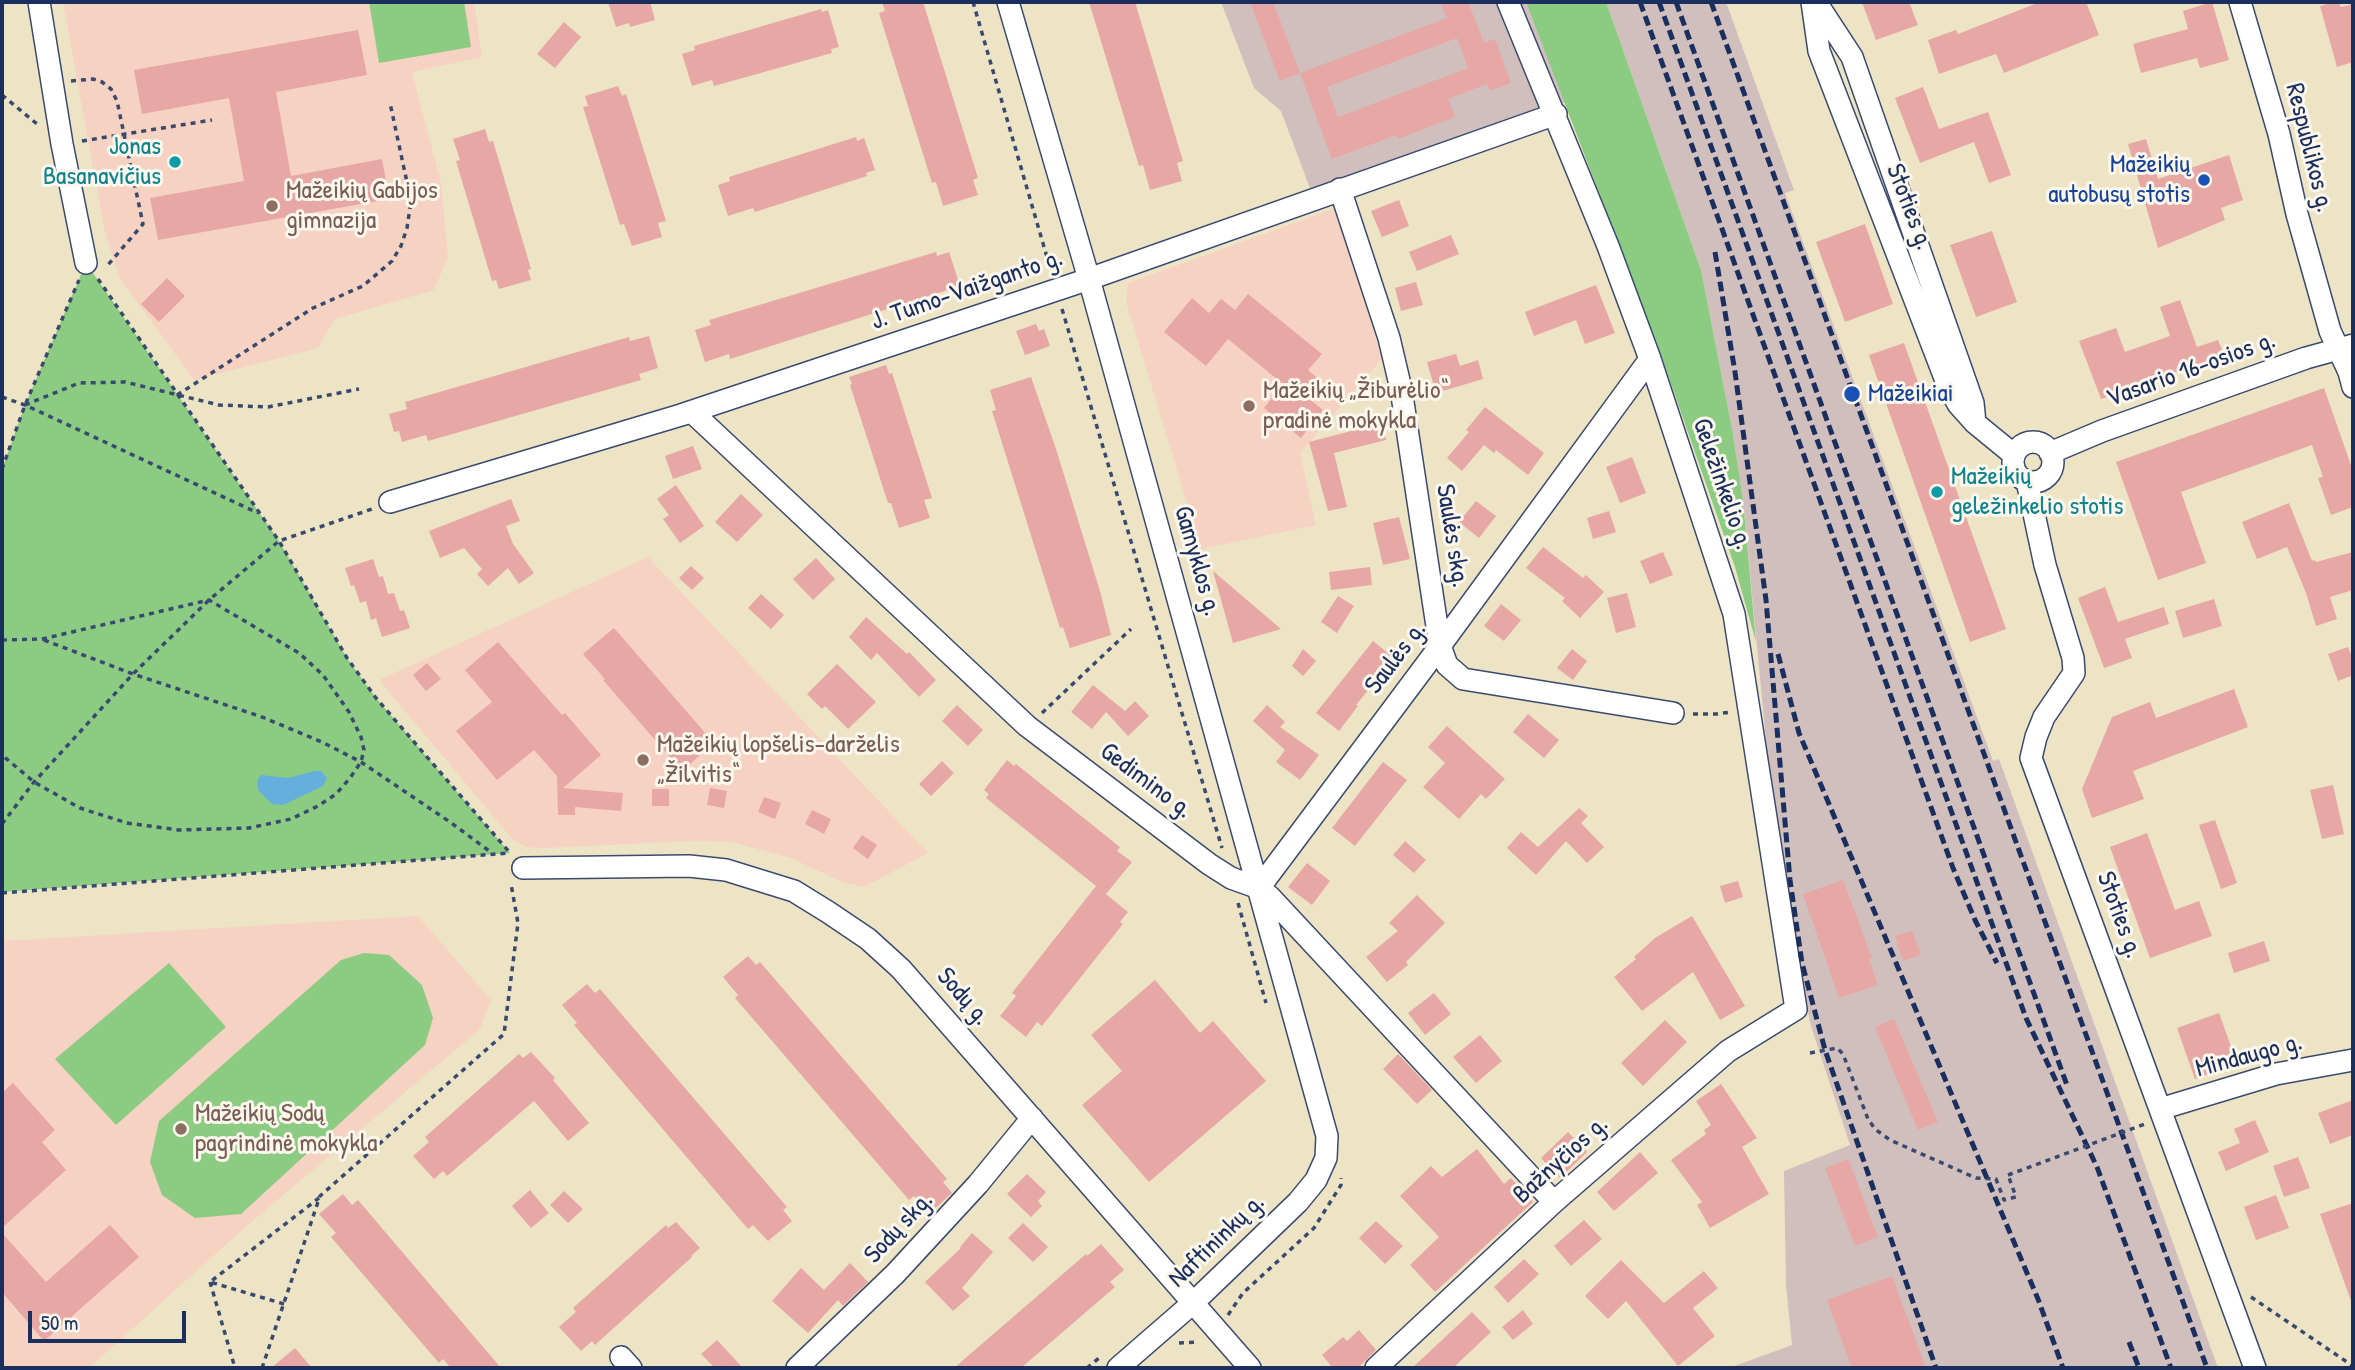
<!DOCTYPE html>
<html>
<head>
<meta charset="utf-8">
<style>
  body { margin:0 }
  #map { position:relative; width:2355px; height:1370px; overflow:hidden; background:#ede4c6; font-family:"Patrick Hand",sans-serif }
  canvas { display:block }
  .frame { position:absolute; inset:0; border:4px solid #1b2f5e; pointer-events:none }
  .scale { position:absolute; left:28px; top:1311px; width:158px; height:32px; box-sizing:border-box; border:4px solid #1b2f5e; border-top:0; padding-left:9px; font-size:21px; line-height:24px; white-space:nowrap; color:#1b2f5e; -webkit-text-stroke:5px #fbf7ec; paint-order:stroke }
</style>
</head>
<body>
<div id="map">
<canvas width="2355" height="1370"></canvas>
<div class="frame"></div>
<div class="scale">50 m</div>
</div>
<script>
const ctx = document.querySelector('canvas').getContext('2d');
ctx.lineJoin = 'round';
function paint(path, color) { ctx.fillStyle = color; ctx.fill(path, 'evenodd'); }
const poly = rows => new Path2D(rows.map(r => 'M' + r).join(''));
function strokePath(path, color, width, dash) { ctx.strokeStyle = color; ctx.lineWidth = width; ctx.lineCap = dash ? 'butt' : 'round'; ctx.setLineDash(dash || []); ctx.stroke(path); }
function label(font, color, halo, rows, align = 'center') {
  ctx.font = font + ' "Patrick Hand",sans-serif'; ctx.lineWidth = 6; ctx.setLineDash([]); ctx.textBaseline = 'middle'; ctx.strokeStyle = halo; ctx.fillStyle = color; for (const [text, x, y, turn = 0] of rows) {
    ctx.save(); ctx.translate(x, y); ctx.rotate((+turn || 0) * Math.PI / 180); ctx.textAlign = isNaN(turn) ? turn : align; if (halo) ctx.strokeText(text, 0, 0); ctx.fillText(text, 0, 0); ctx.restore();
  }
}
paint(poly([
  [63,2,474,2,482,57,412,72,441,183,448,257,434,290,335,319,318,348,194,380,119,277,104,228],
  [1336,208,1382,359,1300,453,1316,525,1201,549,1126,302,1128,283],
  [648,557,928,853,864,887,842,882,791,858,731,842,694,841,543,848,526,847,513,840,379,680],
  [418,916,491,1000,480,1029,242,1230,89,1368,2,1368,2,941]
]), '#f6d2c3');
paint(poly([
  [1221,2,1526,2,1566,102,1311,191,1281,111,1254,88],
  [1606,2,1726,2,1794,190,1785,193,1993,761,1999,759,2218,1368,1729,1368,1792,1345,1786,1285,1784,1171,1850,1145,1811,1026,1794,946,1773,814,1743,500,1733,434,1701,270]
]), '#d1bfbd');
paint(poly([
  [369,2,464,2,471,47,379,63],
  [1526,2,1606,2,1701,270,1733,434,1743,500,1756,642,1735,567,1661,355],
  [86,263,279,541,347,658,376,698,510,853,2,892,2,469,25,405],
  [364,953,389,955,422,985,433,1018,425,1045,241,1214,195,1218,162,1195,150,1162,159,1121,341,960],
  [169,963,226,1027,116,1125,55,1059]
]), '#8ccb82');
paint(poly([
  [315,771,321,771,327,778,323,786,283,805,272,804,258,790,257,781,261,775,288,778]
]), '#64afdc');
paint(poly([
  [608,2,650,2,655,20,630,27,629,23,616,27],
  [882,2,923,2,978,178,973,180,978,195,943,206,936,182,932,183,879,13,885,11],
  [1089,2,1135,2,1183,161,1177,163,1182,181,1150,190,1143,165,1139,166],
  [1250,2,1273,2,1300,73,1280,81],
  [1440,2,1468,2,1484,43,1495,39,1511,83,1490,91,1487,84,1448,99,1455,117,1398,139,1396,135,1332,159,1300,73,1447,18],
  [1457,38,1468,68,1338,117,1327,87],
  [1862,2,1909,2,1918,25,1876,40],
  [2040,2,2086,2,2099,35,2004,73,1996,54,1939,74,1928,40,1956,30,1958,34],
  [2212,2,2229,60,2200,68,2197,58,2141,73,2133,44,2188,29,2183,11],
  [2335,2,2339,2,2341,7,2353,4,2353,62,2337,67,2320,6],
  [821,9,822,12,828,10,839,47,831,49,832,53,714,86,712,80,692,86,682,54,695,50,694,46],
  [564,22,581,37,555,68,537,54],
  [358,30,367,75,276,92,291,176,382,159,389,199,158,240,150,198,244,181,229,98,142,114,134,70],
  [618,86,622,96,626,94,666,221,658,223,662,237,632,246,624,224,620,225,583,107,588,106,585,96],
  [1923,87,1939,129,1988,112,2011,175,1989,183,1974,142,1920,163,1895,98],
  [485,129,489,142,493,141,531,269,528,270,531,280,499,289,496,280,492,281,456,161,460,160,453,139],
  [856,137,857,141,864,138,875,170,866,173,867,176,755,212,753,208,728,216,718,185,730,181,729,177],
  [2146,139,2158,179,2229,155,2243,200,2221,208,2225,220,2158,248,2128,144],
  [1399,200,1409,226,1382,237,1371,211],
  [1865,224,1893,304,1845,322,1816,242],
  [1992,231,2017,302,1976,317,1950,245],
  [1451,235,1459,254,1417,271,1409,252],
  [936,252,937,256,949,252,960,286,730,359,729,354,705,362,695,330,711,325,709,320],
  [167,278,185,296,159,322,141,304],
  [1416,282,1423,305,1401,311,1395,288],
  [1596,285,1615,333,1585,344,1576,320,1534,336,1525,312],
  [1248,294,1322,354,1308,370,1322,382,1308,398,1323,410,1301,438,1264,408,1283,384,1228,339,1206,366,1164,332,1192,298,1209,313,1221,299,1235,310],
  [2180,300,2197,347,2218,340,2224,355,2101,399,2079,341,2116,328,2125,352,2170,336,2160,307],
  [1036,324,1039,331,1044,329,1050,346,1025,355,1016,331],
  [649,336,658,368,639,374,641,380,428,441,426,435,402,442,399,431,394,432,389,414,407,409,405,402,629,337,630,341],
  [1904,343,2006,629,1970,642,1869,355],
  [1456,354,1460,366,1478,360,1483,379,1436,393,1427,362],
  [886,365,889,374,892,373,932,498,924,500,930,518,899,528,891,503,888,503,850,385,852,384,849,377],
  [1031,377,1056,449,1100,591,1111,635,1070,648,1063,627,1060,628,992,411,996,410,990,390],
  [2324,388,2353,471,2353,507,2331,515,2318,478,2323,477,2312,445,2181,492,2206,563,2158,580,2116,462],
  [1485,407,1544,453,1528,475,1496,450,1494,453,1484,445,1462,471,1447,458,1469,432,1466,430],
  [1382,423,1386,440,1334,453,1347,507,1328,511,1309,442],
  [693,446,702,469,673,479,665,456],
  [1632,457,1646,493,1620,503,1606,467],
  [676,485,704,526,680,543,663,519,669,515,657,499],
  [741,494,763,515,737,542,715,522],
  [511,499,520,521,506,526,513,544,534,573,519,584,508,568,488,586,477,574,482,569,464,548,440,558,429,531],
  [1476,501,1496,516,1479,538,1459,522],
  [2289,503,2312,561,2314,560,2316,562,2353,552,2353,590,2330,597,2337,619,2316,626,2306,593,2287,547,2257,559,2242,522],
  [1609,511,1616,532,1593,539,1587,518],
  [1399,517,1410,559,1383,565,1373,523],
  [1543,547,1583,578,1586,575,1604,592,1580,618,1562,601,1565,598,1526,568],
  [1663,552,1673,575,1650,584,1640,561],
  [816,558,835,579,813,600,793,579],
  [373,559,379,577,383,576,388,594,394,593,400,611,404,610,410,628,382,637,376,618,371,620,366,601,360,603,354,585,351,586,345,568],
  [691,566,704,578,692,590,679,578],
  [1370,567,1372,585,1331,590,1329,572],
  [1213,571,1281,629,1233,643],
  [2105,587,2118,622,2164,607,2169,624,2125,639,2132,658,2104,668,2078,598],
  [1627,593,1636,627,1616,633,1607,598],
  [761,594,784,615,771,629,748,608],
  [1338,596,1354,606,1337,633,1321,622],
  [2214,599,2222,626,2183,638,2175,611],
  [1501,604,1521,620,1504,641,1484,626],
  [866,617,907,654,909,652,936,680,919,697,877,653,871,660,849,637],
  [614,628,714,743,682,771,603,680,605,679,583,654],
  [1373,641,1394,658,1356,705,1358,706,1339,731,1316,713],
  [498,642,562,715,565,713,601,755,563,788,623,793,621,811,575,807,575,815,558,815,557,776,534,750,497,780,456,731,492,702,465,670],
  [2348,647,2353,660,2353,675,2338,681,2328,654],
  [1303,649,1316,661,1303,676,1292,666],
  [1572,649,1587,661,1573,680,1557,668],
  [427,663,441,679,426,691,413,675],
  [837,664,876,702,848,729,825,706,822,709,807,694],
  [1093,685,1125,711,1135,701,1149,716,1128,736,1106,712,1092,729,1071,712],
  [2234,689,2248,727,2133,771,2144,799,2092,818,2082,789,2112,717,2150,702,2156,718],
  [957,705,983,730,968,746,942,721],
  [1267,705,1285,722,1280,727,1319,755,1300,780,1276,762,1285,750,1253,721],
  [1528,714,1559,740,1544,758,1513,732],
  [1447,726,1505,779,1486,799,1481,794,1459,819,1423,787,1445,763,1428,747],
  [1007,760,1014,766,1016,764,1120,847,1117,851,1132,862,1106,894,986,798,989,794,984,790],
  [942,761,954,773,931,796,919,784],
  [1383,762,1407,780,1355,846,1332,828],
  [2333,785,2344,834,2322,839,2310,790],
  [710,788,727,791,724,808,707,805],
  [652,789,669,789,669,806,652,806],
  [764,797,781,803,775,819,758,812],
  [1579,808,1588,816,1581,823,1604,847,1587,863,1566,841,1536,875,1507,848,1521,832,1538,847],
  [812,810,831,819,824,834,805,824],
  [2215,820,2237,883,2221,889,2199,825],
  [2147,833,2175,910,2199,901,2212,936,2150,958,2110,847],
  [862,835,877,845,868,859,853,848],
  [1405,841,1426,860,1414,873,1393,855],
  [1307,863,1330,881,1312,905,1288,887],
  [1843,880,1872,958,1869,959,1878,985,1839,998,1803,894],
  [1738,881,1743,897,1725,903,1720,886],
  [1096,886,1128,912,1120,922,1123,924,1042,1026,1037,1022,1026,1037,1000,1016,1016,996,1012,993],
  [1417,895,1445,923,1406,962,1408,965,1387,982,1366,957,1398,931,1389,923],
  [1692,916,1745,1006,1720,1020,1693,972,1642,1011,1614,977,1636,959,1634,957,1655,938],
  [1912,931,1921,955,1903,961,1895,936],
  [2264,941,2270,961,2234,973,2228,953],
  [748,956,756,965,760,962,947,1179,943,1182,952,1193,929,1214,914,1196,909,1200,735,998,738,995,723,977],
  [1155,980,1200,1033,1213,1021,1266,1081,1149,1182,1082,1105,1122,1071,1091,1035],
  [587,984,595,993,600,989,787,1207,783,1210,792,1221,768,1241,753,1225,748,1229,574,1025,577,1023,562,1005],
  [1434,993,1451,1014,1425,1035,1408,1013],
  [2219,1013,2237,1063,2195,1079,2177,1028],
  [1894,1019,1938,1122,1918,1130,1875,1027],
  [1665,1020,1687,1042,1643,1086,1621,1063],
  [1480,1035,1502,1061,1476,1083,1453,1057],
  [531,1052,555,1078,553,1080,589,1123,568,1141,534,1101,447,1176,443,1171,434,1179,413,1156,429,1142,425,1137,519,1054,523,1058],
  [1398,1054,1432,1090,1417,1104,1383,1069],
  [13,1083,55,1130,42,1142,66,1170,2,1228,2,1093],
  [1721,1084,1757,1138,1742,1147,1769,1194,1710,1228,1697,1205,1702,1202,1671,1160,1706,1134,1704,1130,1711,1125,1696,1101],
  [2353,1100,2353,1135,2330,1144,2318,1113],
  [2255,1120,2269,1152,2226,1171,2218,1152,2240,1143,2234,1129],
  [1568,1132,1587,1152,1560,1178,1541,1158],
  [1477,1149,1504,1184,1511,1178,1533,1202,1435,1292,1410,1265,1439,1237,1400,1196,1431,1166,1442,1177],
  [1640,1152,1658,1173,1614,1211,1597,1192],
  [2298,1157,2310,1188,2284,1197,2273,1166],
  [1848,1159,1878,1237,1855,1246,1825,1168],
  [1027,1174,1046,1192,1038,1201,1042,1206,1031,1217,1007,1194],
  [530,1190,549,1213,531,1228,512,1206],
  [564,1191,583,1209,568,1223,550,1205],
  [343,1194,352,1205,358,1200,501,1368,451,1368,443,1359,439,1363,331,1237,336,1233,319,1214],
  [2276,1195,2289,1228,2256,1240,2244,1207],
  [2353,1203,2353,1300,2351,1301,2320,1214],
  [1584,1220,1602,1239,1571,1266,1554,1246],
  [1376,1221,1403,1246,1385,1264,1359,1238],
  [676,1222,700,1248,691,1256,692,1257,595,1345,592,1341,581,1351,559,1327,576,1312,573,1308,666,1225,668,1228],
  [1023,1223,1048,1247,1033,1262,1008,1238],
  [110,1225,139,1257,44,1341,2,1292,2,1233,46,1282],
  [972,1233,993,1252,962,1288,970,1296,953,1311,925,1282,961,1248,960,1247],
  [1101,1244,1124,1270,1110,1282,1115,1287,1021,1368,954,1368,1086,1254,1087,1256],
  [1524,1259,1539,1274,1508,1303,1494,1287],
  [1621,1260,1664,1303,1704,1271,1718,1288,1693,1308,1715,1336,1678,1366,1626,1301,1608,1319,1585,1296],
  [850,1263,868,1282,843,1306,838,1300,808,1333,772,1301,801,1268,824,1290],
  [1892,1276,1926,1368,1852,1368,1827,1300],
  [1523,1310,1533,1324,1513,1340,1502,1327],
  [1472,1312,1491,1332,1453,1368,1412,1368],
  [1359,1330,1376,1350,1358,1368,1333,1368,1322,1355,1343,1337,1347,1341],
  [717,1340,743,1368,715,1368,701,1354],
  [295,1348,312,1368,271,1368]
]), '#e6a7a5');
const minor = poly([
  [39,2,62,144,86,263],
  [1008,2,1089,279,1327,1136,1326,1158,1316,1180,1298,1202,1194,1302,1118,1368],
  [1812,2,1819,51,1948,386,1958,404,1975,423,2014,455],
  [1816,2,1852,57,1973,403,1975,423],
  [2240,2,2279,134,2297,214,2330,331,2349,372,2353,387],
  [1340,189,1389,338,1401,389,1440,646,1447,665,1463,679,1673,713],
  [692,412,1027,726,1209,864,1231,878,1259,888,1270,897,1554,1202],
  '2013 462a20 20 0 1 1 40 0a20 20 0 1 1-40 0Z',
  [2050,453,2102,431,2306,358,2353,345],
  [2027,481,2045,565,2073,658,2074,673,2044,717,2036,737,2031,758,2255,1368],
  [390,502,681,415,1089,279,1556,114],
  [523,868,689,866,726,870,794,891,828,912,868,939,901,969,1250,1368],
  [1259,888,1440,646,1650,359],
  [2160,1109,2276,1074,2353,1060],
  [621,1357,631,1368],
  [797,1368,895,1274,978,1184,1032,1118],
  [1376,1368,1554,1202,1728,1051,1796,1009,1734,614,1650,359,1608,246,1508,2]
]);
strokePath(minor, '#3a4a6e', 24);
strokePath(poly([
  [973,2,1051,271],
  [71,81,93,79,102,82,111,89,117,101,143,224,107,266],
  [2,95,37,124],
  [82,141,212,120],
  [98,279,279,541,347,658,376,698,511,854],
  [1062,309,1222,848],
  [177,395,313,308,363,286,392,261,401,246,407,228,411,201,390,103],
  [2,397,25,405,258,513],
  [25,405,79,383,125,382,219,405,268,407,359,389],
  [2,469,25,405,79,280],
  [2,640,42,639,209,600,299,653,323,675,349,712,361,737,364,750,361,762,350,778,336,794,318,806,291,819,249,828,179,830,127,823,80,808,34,782,2,755],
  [44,640,133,674,262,717,322,742,361,762,450,822,492,853],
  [1042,713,1131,629],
  [1693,714,1716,714,1731,712],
  [2,824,34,782,133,674,209,600,279,541,372,509],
  [2,893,509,853],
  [1238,903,1266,1003],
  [1810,1053,1837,1048,1843,1054,1868,1119,1875,1129,1890,1140,1976,1178,1996,1179,2004,1200,2016,1197,2008,1175],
  [210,1282,235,1368],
  [2251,1297,2353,1366],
  [284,1304,210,1282,319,1198],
  [1228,1315,1243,1293,1314,1228,1341,1185,1341,1178],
  [1179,1343,1199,1342],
  [262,1368,320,1196,504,1034,518,923,511,884],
  [1087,1368,1099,1358]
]), '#3a4a6e', 3.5, [5, 5]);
strokePath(minor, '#fff', 21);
strokePath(poly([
  [1640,2,1953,868,1975,920,1997,963],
  [1659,2,2026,1018,2097,1167,2171,1368],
  [1676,2,2068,1088],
  [1711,2,2207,1368],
  [1715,252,1735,372,1766,600,1790,880,1802,963,1825,1050,1936,1368],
  [1778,654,1799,733,2038,1299,2063,1368],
  [2129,1342,2139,1368]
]), '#1b2f5e', 5, [10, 5]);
strokePath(poly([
  [2008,1175,2145,1124]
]), '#3a4a6e', 3.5, [5, 5]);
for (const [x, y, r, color] of [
  [175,162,7,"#0f9aa8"],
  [2204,180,7,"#1a4fb4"],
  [272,206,7,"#8d6e63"],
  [1852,394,9,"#1a4fb4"],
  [1249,406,7,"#8d6e63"],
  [1937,492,7,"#0f9aa8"],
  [643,760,7,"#8d6e63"],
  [181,1129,7,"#8d6e63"]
]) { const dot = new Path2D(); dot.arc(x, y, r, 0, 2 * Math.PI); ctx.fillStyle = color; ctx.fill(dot); strokePath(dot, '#fbf7ec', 2.5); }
label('26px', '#0d838f', '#fbf7ec', [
  ["Jonas",161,147],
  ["Basanavičius",161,177],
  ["Mažeikių",1951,477,"left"],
  ["geležinkelio stotis",1951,507,"left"]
], 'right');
label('26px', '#1b2f5e', '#fbf7ec', [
  ["Respublikos g.",2309,148,76],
  ["Stoties g.",1909,207,69],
  ["J. Tumo-Vaižganto g.",967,290,-19],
  ["Vasario 16-osios g.",2191,370,-20],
  ["Geležinkelio g.",1722,484,71],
  ["Saulės skg.",1452,536,81],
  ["Gamyklos g.",1197,561,74],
  ["Saulės g.",1396,658,-53],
  ["Gedimino g.",1146,781,37],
  ["Stoties g.",2119,915,70],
  ["Sodų g.",963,997,49],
  ["Mindaugo g.",2249,1056,-15],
  ["Bažnyčios g.",1561,1160,-42],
  ["Sodų skg.",899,1228,-47],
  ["Naftininkų g.",1217,1241,-44]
]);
label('26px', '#164399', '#fbf7ec', [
  ["Mažeikių",2190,165],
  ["autobusų stotis",2190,195],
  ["Mažeikiai",1868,394,"left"]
], 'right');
label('26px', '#785e54', '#fbf7ec', [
  ["Mažeikių Gabijos",286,191],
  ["gimnazija",286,221],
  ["Mažeikių „Žiburėlio“",1263,391],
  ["pradinė mokykla",1263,421],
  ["Mažeikių lopšelis-darželis",657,745],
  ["„Žilvitis“",657,775],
  ["Mažeikių Sodų",195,1114],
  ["pagrindinė mokykla",195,1144]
], 'left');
</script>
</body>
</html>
